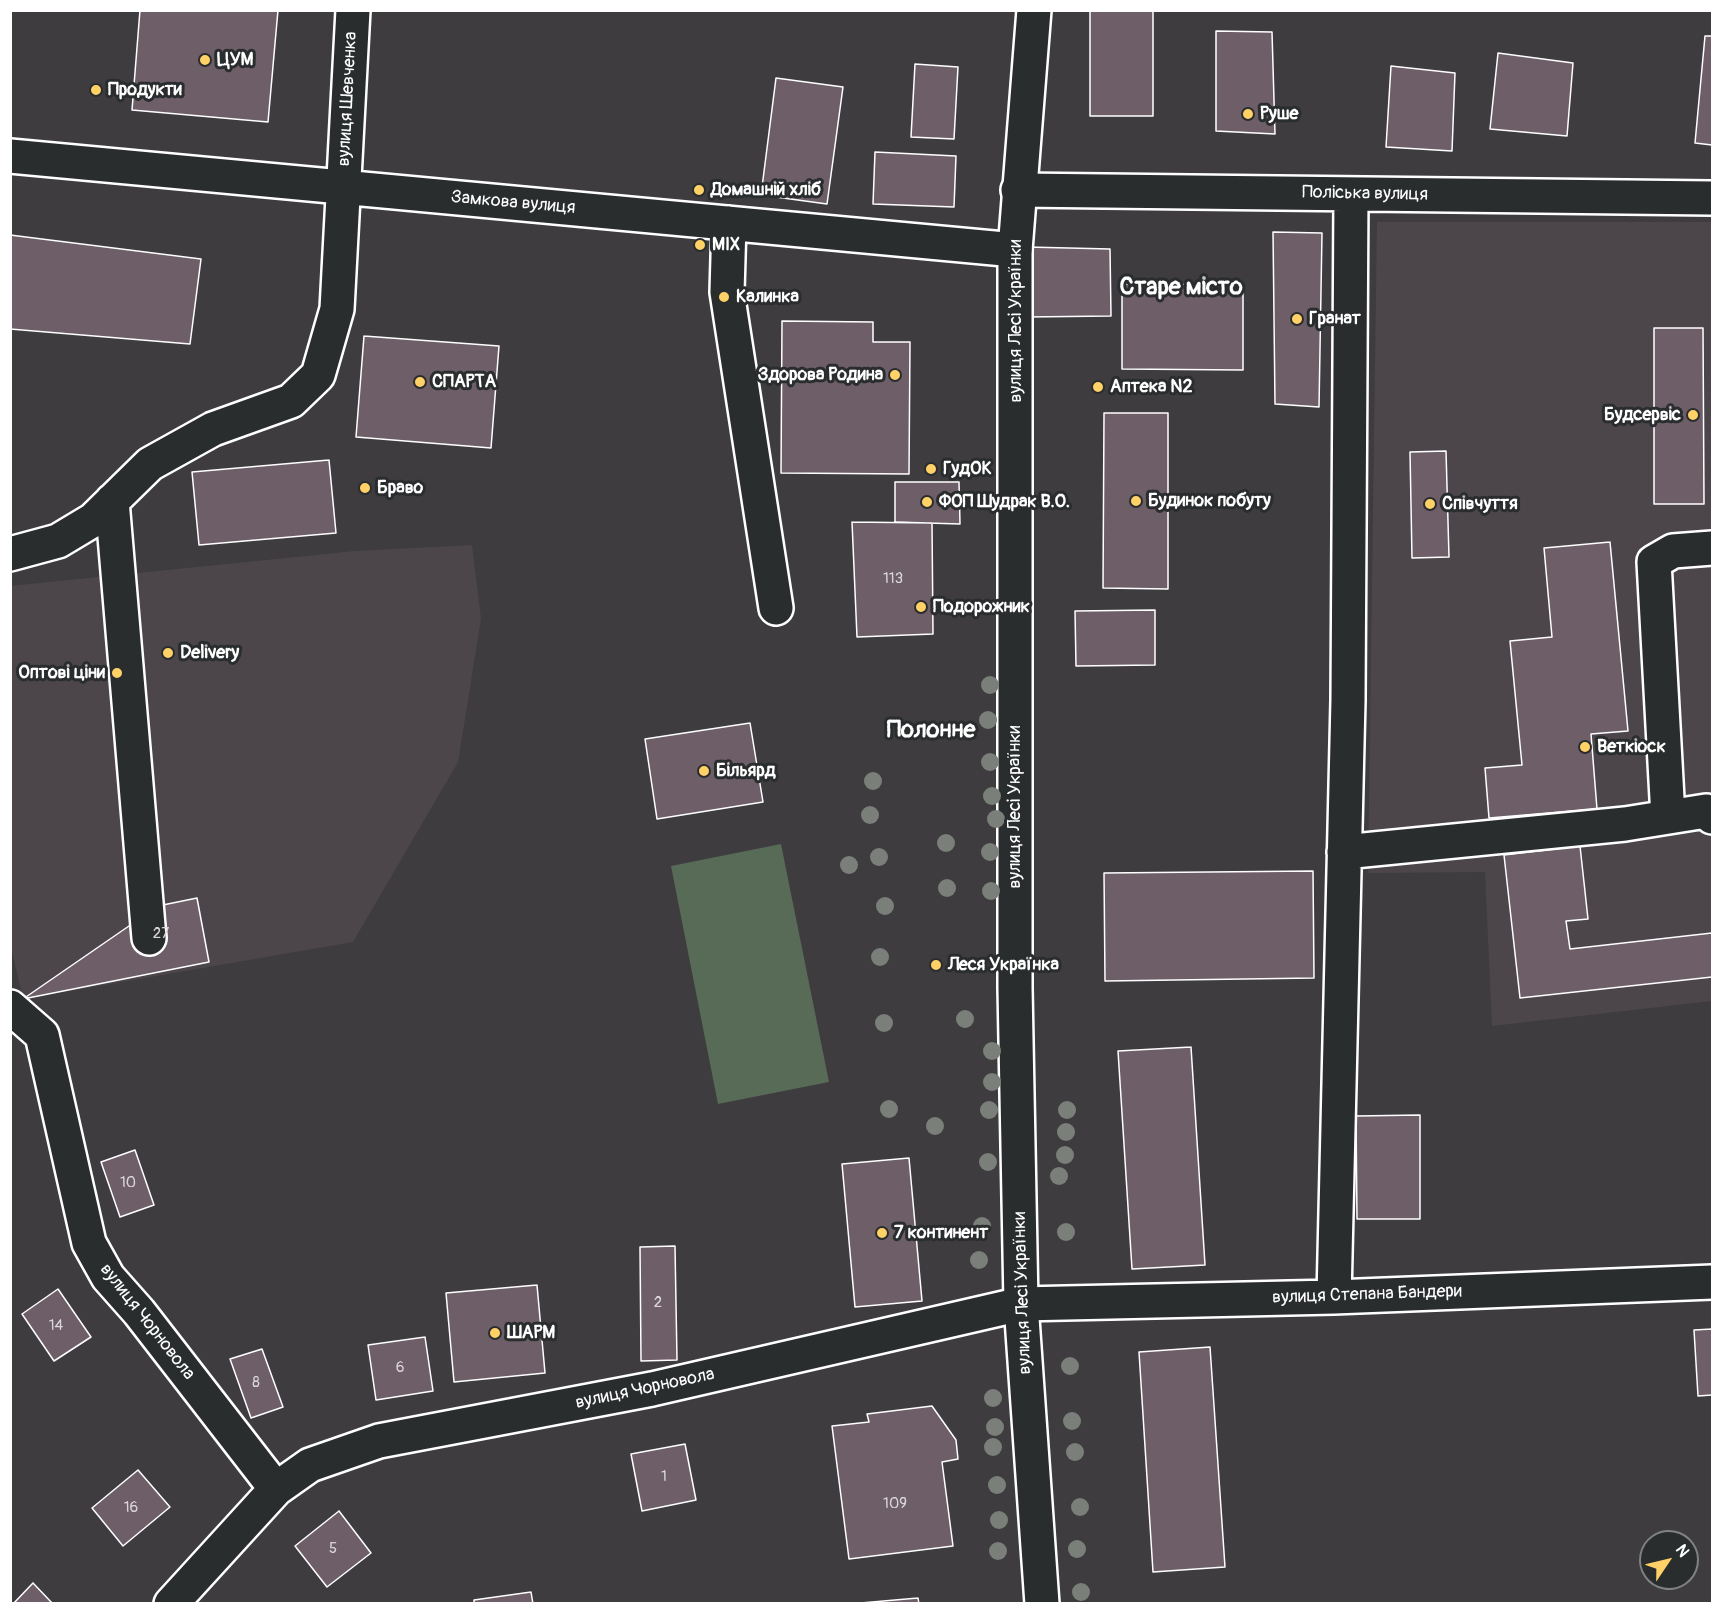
<!DOCTYPE html>
<html>
<head>
<meta charset="utf-8">
<style>
  body { margin:0 }
  #map { position:relative; width:1723px; height:1614px; overflow:hidden; background:#3e3c3f; font-family:Pangolin,sans-serif }
  canvas { display:block }
  .frame { position:absolute; inset:0; border:12px solid #fff; pointer-events:none }
  .north { position:absolute; left:1639px; top:1530px; width:60px; height:60px; box-sizing:border-box; background:#2a2d2e; border:2px solid #7f8182; border-radius:50%; rotate:55deg; font-size:16px; font-weight:700; line-height:24px; text-align:center; color:#fff }
  .north::after { content:''; display:block; margin:auto; width:21px; height:27px; background:#ffd166; clip-path:polygon(50% 0,100% 100%,50% 72%,0 100%) }
</style>
</head>
<body>
<div id="map">
<canvas width="1723" height="1614"></canvas>
<div class="frame"></div>
<div class="north">N</div>
</div>
<script>
const ctx = document.querySelector('canvas').getContext('2d');
ctx.lineJoin = 'round';
function paint(path, color) { ctx.fillStyle = color; ctx.fill(path, 'evenodd'); }
const poly = rows => new Path2D(rows.map(r => 'M' + r).join(''));
function strokePath(path, color, width, dash) { ctx.strokeStyle = color; ctx.lineWidth = width; ctx.lineCap = dash ? 'butt' : 'round'; ctx.setLineDash(dash || []); ctx.stroke(path); }
function label(font, color, halo, rows, align = 'center') {
  ctx.font = font + ' Pangolin,sans-serif'; ctx.lineWidth = 6; ctx.setLineDash([]); ctx.textBaseline = 'middle'; ctx.strokeStyle = halo; ctx.fillStyle = color; for (const [text, x, y, turn = 0] of rows) {
    ctx.save(); ctx.translate(x, y); ctx.rotate((+turn || 0) * Math.PI / 180); ctx.textAlign = isNaN(turn) ? turn : align; if (halo) ctx.strokeText(text, 0, 0); ctx.fillText(text, 0, 0); ctx.restore();
  }
}
paint(poly([
  [1377,222,1712,222,1712,1001,1492,1026,1485,872,1368,873],
  [472,545,481,619,458,762,353,942,23,999,10,942,10,586,355,551]
]), '#4c464b');
paint(poly([
  [781,844,829,1082,718,1104,671,866]
]), '#576b56');
const building = poly([
  [140,10,278,10,268,122,132,110,140,10],
  [1090,10,1153,10,1153,116,1090,116,1090,10],
  [1216,31,1272,32,1275,134,1216,131,1216,31],
  [1705,36,1712,36,1712,145,1695,143,1705,36],
  [1498,53,1573,63,1567,136,1490,129,1498,53],
  [915,64,958,67,954,139,911,137,915,64],
  [1391,66,1455,73,1452,151,1386,147,1391,66],
  [776,78,843,87,827,204,761,195,776,78],
  [875,152,956,156,954,207,873,204,875,152],
  [1273,232,1322,233,1319,407,1275,404,1273,232],
  [10,235,201,259,190,344,10,329,10,235],
  [1027,247,1110,249,1111,316,1026,317,1027,247],
  [1122,284,1243,285,1243,370,1122,369,1122,284],
  [782,321,873,322,873,342,910,342,909,474,781,473,782,321],
  [1654,328,1703,328,1704,504,1654,504,1654,328],
  [364,336,499,346,491,448,356,437,364,336],
  [1104,413,1168,413,1168,589,1103,588,1104,413],
  [1446,451,1449,557,1412,558,1410,452,1446,451],
  [329,460,336,533,199,545,192,472,329,460],
  [895,482,959,482,960,524,895,522,895,482],
  [852,522,932,523,933,634,857,637,852,522],
  [1610,542,1628,731,1591,734,1597,809,1489,818,1485,768,1522,765,1510,641,1552,637,1544,548,1610,542],
  [1155,610,1155,665,1076,666,1075,611,1155,610],
  [750,723,763,802,657,819,645,739,750,723],
  [1580,846,1588,919,1566,921,1570,949,1712,933,1712,977,1520,998,1504,855,1580,846],
  [1313,871,1314,978,1105,981,1104,873,1313,871],
  [197,898,209,962,23,999,158,906,197,898],
  [1191,1047,1205,1265,1132,1269,1118,1051,1191,1047],
  [1420,1115,1420,1219,1357,1219,1356,1116,1420,1115],
  [135,1150,154,1205,120,1217,101,1162,135,1150],
  [909,1158,922,1301,855,1307,842,1164,909,1158],
  [675,1246,677,1360,641,1361,640,1247,675,1246],
  [537,1285,545,1373,454,1382,446,1293,537,1285],
  [58,1289,91,1337,54,1361,22,1314,58,1289],
  [1712,1329,1712,1395,1698,1396,1694,1330,1712,1329],
  [425,1337,433,1391,376,1400,368,1345,425,1337],
  [1210,1347,1225,1567,1153,1572,1139,1352,1210,1347],
  [262,1349,283,1407,251,1418,230,1359,262,1349],
  [932,1406,956,1440,958,1459,942,1462,953,1546,849,1559,832,1426,869,1422,867,1414,932,1406],
  [685,1444,696,1500,642,1511,631,1454,685,1444],
  [138,1470,170,1507,123,1546,92,1508,138,1470],
  [339,1511,371,1553,327,1587,295,1546,339,1511],
  [33,1583,53,1604,13,1604,33,1583],
  [531,1592,533,1604,474,1604,474,1600,531,1592],
  [918,1598,919,1604,849,1604,918,1598]
]);
paint(building, '#6e5e68');
strokePath(building, '#fff', 1.5);
const minor = poly([
  [10,156,1015,250],
  [1018,190,1712,198],
  [729,223,727,292,776,608],
  [112,501,149,938],
  [10,554,58,541,93,520,150,464,213,429,291,401,318,375,337,309,353,10],
  [1668,817,1654,562,1673,551,1712,548],
  [1344,852,1625,824,1706,811,1712,817],
  [10,1007,42,1035,89,1243,108,1277,139,1312,276,1489],
  [1334,1297,1348,700,1351,194],
  [171,1604,276,1489,310,1465,379,1441,652,1389,1021,1304,1334,1297,1712,1282]
]);
const major = poly([
  [1034,10,1015,250,1015,988,1021,1304,1042,1604]
]);
strokePath(minor, '#fff', 38);
strokePath(major, '#fff', 38);
strokePath(minor, '#2a2d2e', 33);
strokePath(major, '#2a2d2e', 33);
ctx.fillStyle = '#7a7f7a';
for (const [x, y] of [
  [990,685],
  [988,720],
  [990,762],
  [873,781],
  [992,796],
  [870,815],
  [996,819],
  [946,843],
  [990,852],
  [879,857],
  [849,865],
  [947,888],
  [991,891],
  [885,906],
  [880,957],
  [965,1019],
  [884,1023],
  [992,1051],
  [992,1082],
  [889,1109],
  [989,1110],
  [1067,1110],
  [935,1126],
  [1066,1132],
  [1065,1155],
  [988,1162],
  [1059,1176],
  [982,1226],
  [1066,1232],
  [979,1260],
  [1070,1366],
  [993,1398],
  [1072,1421],
  [995,1427],
  [993,1447],
  [1075,1452],
  [997,1485],
  [1080,1507],
  [999,1520],
  [1077,1549],
  [998,1551],
  [1081,1592]
]) { ctx.beginPath(); ctx.arc(x, y, 9, 0, 2 * Math.PI); ctx.fill(); }
for (const [x, y, r, color] of [
  [205,60,6,"#ffd166"],
  [96,90,6,"#ffd166"],
  [1248,114,6,"#ffd166"],
  [699,190,6,"#ffd166"],
  [700,245,6,"#ffd166"],
  [724,297,6,"#ffd166"],
  [1297,319,6,"#ffd166"],
  [895,375,6,"#ffd166"],
  [420,382,6,"#ffd166"],
  [1098,387,6,"#ffd166"],
  [1693,415,6,"#ffd166"],
  [931,469,6,"#ffd166"],
  [365,488,6,"#ffd166"],
  [1136,501,6,"#ffd166"],
  [927,502,6,"#ffd166"],
  [1430,504,6,"#ffd166"],
  [921,607,6,"#ffd166"],
  [168,653,6,"#ffd166"],
  [117,673,6,"#ffd166"],
  [1585,747,6,"#ffd166"],
  [704,771,6,"#ffd166"],
  [936,965,6,"#ffd166"],
  [882,1233,6,"#ffd166"],
  [495,1333,6,"#ffd166"]
]) { const dot = new Path2D(); dot.arc(x, y, r, 0, 2 * Math.PI); ctx.fillStyle = color; ctx.fill(dot); strokePath(dot, '#2a2d2e', 2); }
label('15px', '#dbd7d9', null, [
  ["113",893,579],
  ["27",161,934],
  ["10",128,1183],
  ["2",658,1303],
  ["14",56,1326],
  ["6",400,1368],
  ["8",256,1383],
  ["1",664,1477],
  ["109",895,1504],
  ["16",131,1508],
  ["5",333,1549]
]);
label('bold 18px', '#fff', '#2a2d2e', [
  ["ЦУМ",217,60],
  ["Продукти",108,90],
  ["Руше",1260,114],
  ["Домашній хліб",711,190],
  ["MIX",712,245],
  ["Калинка",736,297],
  ["Гранат",1309,319],
  ["Здорова Родина",883,375,"right"],
  ["СПАРТА",432,382],
  ["Аптека N2",1110,387],
  ["Будсервіс",1681,415,"right"],
  ["ГудОК",943,469],
  ["Браво",377,488],
  ["Будинок побуту",1148,501],
  ["ФОП Шудрак В.О.",939,502],
  ["Співчуття",1442,504],
  ["Подорожник",933,607],
  ["Delivery",180,653],
  ["Оптові ціни",105,673,"right"],
  ["Веткіоск",1597,747],
  ["Більярд",716,771],
  ["Леся Українка",948,965],
  ["7 континент",894,1233],
  ["ШАРМ",507,1333]
], 'left');
label('18px', '#fff', '#2a2d2e', [
  ["вулиця Шевченка",348,99,-87],
  ["Поліська вулиця",1365,194,1],
  ["Замкова вулиця",513,203,5],
  ["вулиця Лесі Українки",1016,321,-90],
  ["вулиця Лесі Українки",1015,807,-90],
  ["вулиця Лесі Українки",1023,1293,-92],
  ["вулиця Степана Бандери",1367,1295,-2],
  ["вулиця Чорновола",147,1322,52],
  ["вулиця Чорновола",645,1389,-12]
]);
label('bold 24px', '#fff', '#2a2d2e', [
  ["Старе місто",1181,288],
  ["Полонне",931,731]
]);
</script>
</body>
</html>
